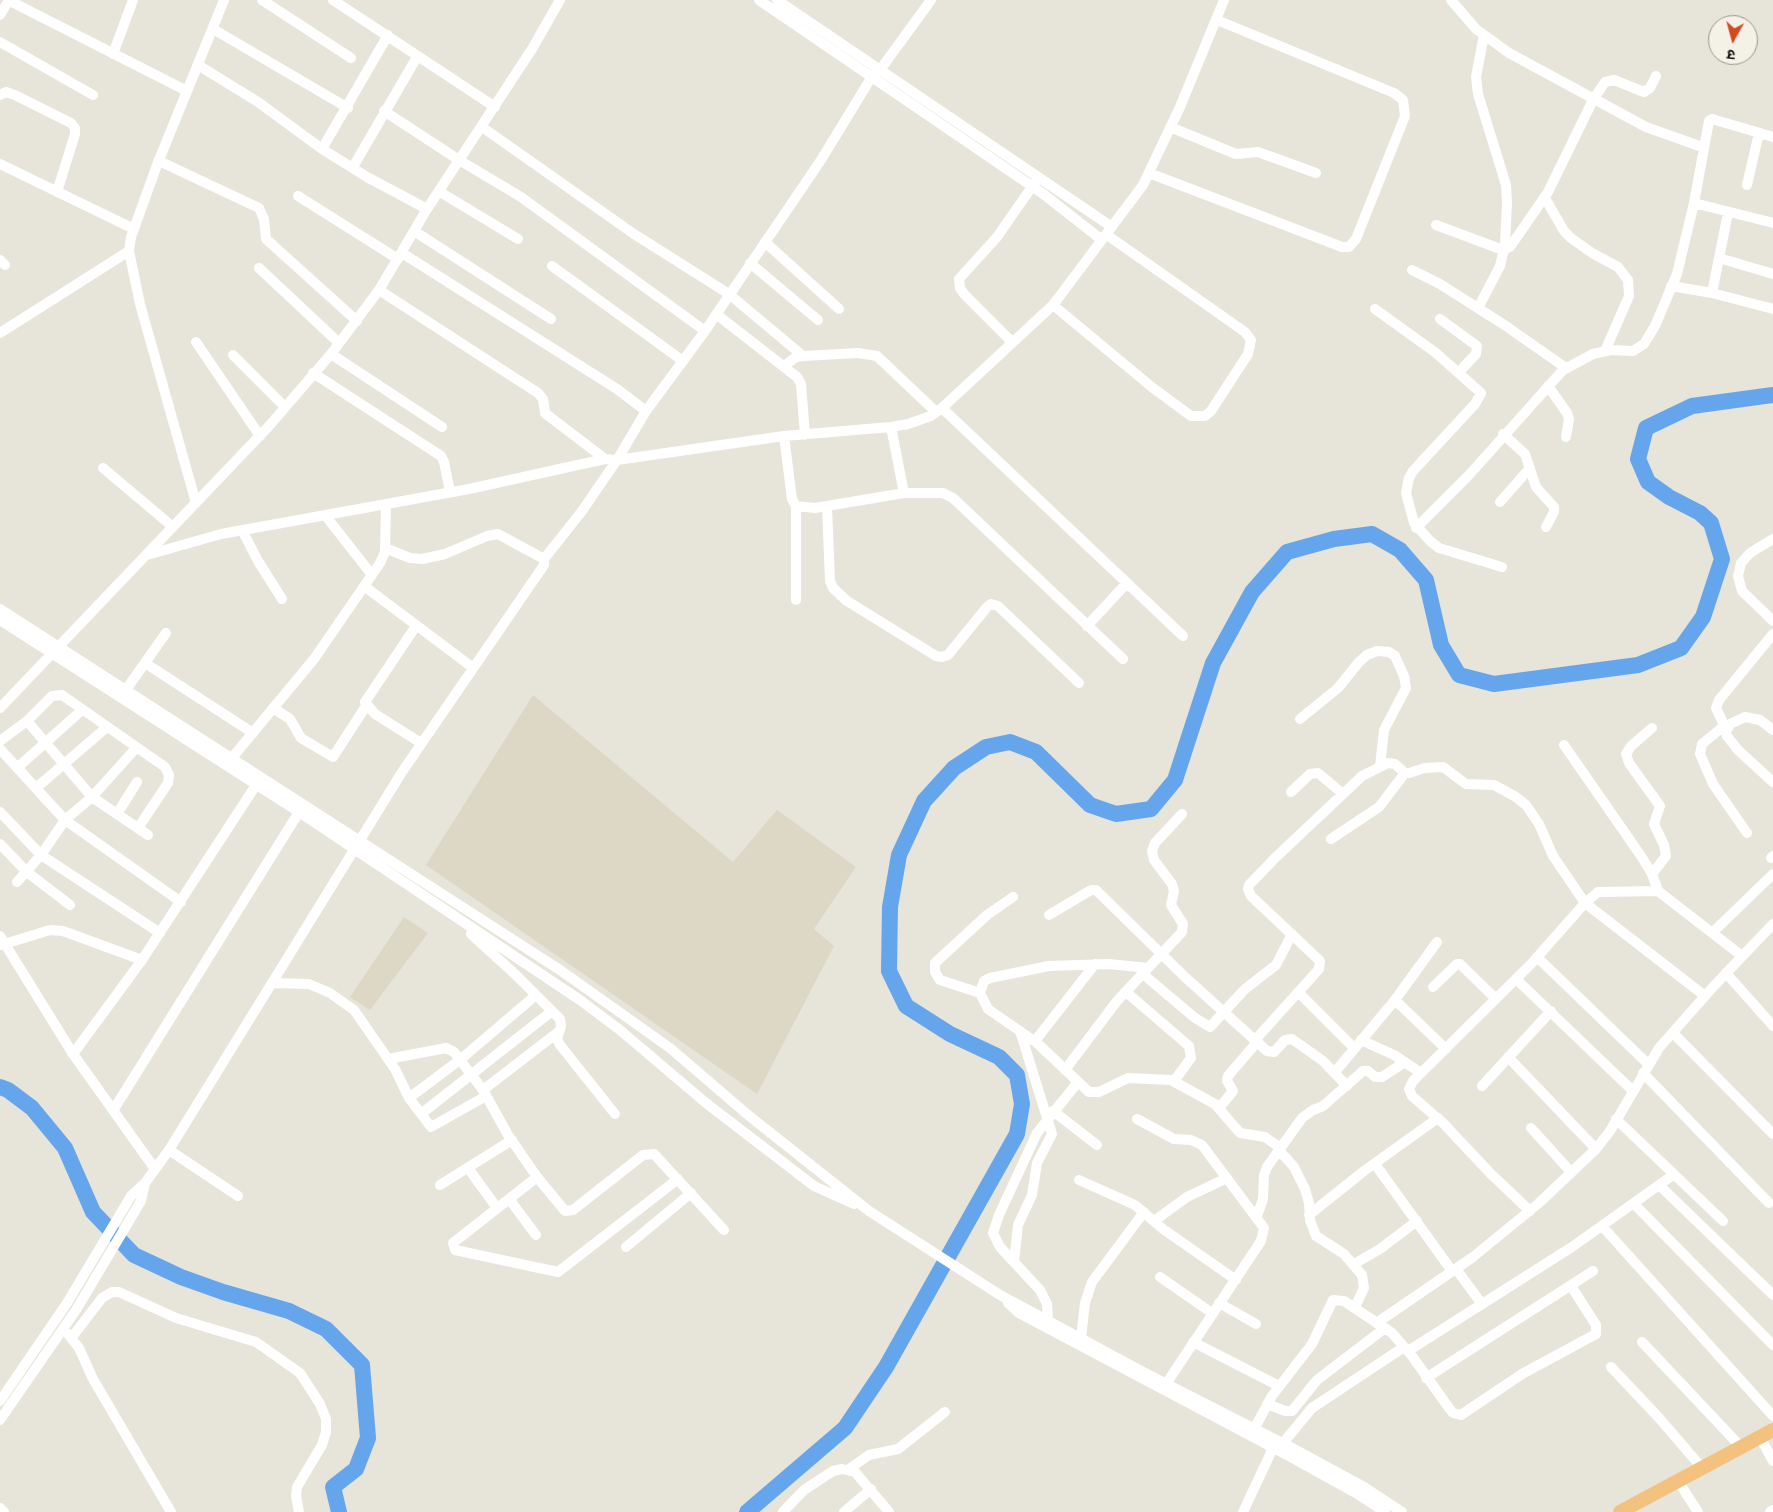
<!DOCTYPE html>
<html>
<head>
<meta charset="utf-8">
<style>
  body { margin:0 }
  #map { position:relative; width:1773px; height:1512px; overflow:hidden; background:#e7e4da; font-family:"Fira Sans","Noto Sans Devanagari",sans-serif }
  canvas { display:block }
  .north { position:absolute; left:1708px; top:15px; width:50px; height:50px; box-sizing:border-box; background:#f4f1e7; border:1px solid #98958e; border-radius:50%; rotate:187deg; font-size:14px; font-weight:700; line-height:20px; text-align:center; color:#0d0c09 }
  .north::after { content:''; display:block; margin:auto; width:18px; height:22px; background:#d34a21; clip-path:polygon(50% 0,100% 100%,50% 72%,0 100%) }
</style>
</head>
<body>
<div id="map">
<canvas width="1773" height="1512"></canvas>
<div class="north">उ</div>
</div>
<script>
const ctx = document.querySelector('canvas').getContext('2d');
ctx.lineJoin = 'round';
function paint(path, color) { ctx.fillStyle = color; ctx.fill(path, 'evenodd'); }
const poly = rows => new Path2D(rows.map(r => 'M' + r).join(''));
function strokePath(path, color, width, dash) { ctx.strokeStyle = color; ctx.lineWidth = width; ctx.lineCap = dash ? 'butt' : 'round'; ctx.setLineDash(dash || []); ctx.stroke(path); }
paint(poly([
  [533,695,733,862,777,810,856,867,814,929,834,946,757,1094,426,865],
  [404,917,428,933,370,1010,350,997]
]), '#ddd7c6');
strokePath(poly([
  [0,1087,8,1090,32,1108,65,1148,93,1212,134,1255,181,1277,223,1292,289,1311,326,1329,362,1365,368,1438,356,1469,333,1487,339,1512],
  [747,1512,845,1428,886,1367,1017,1134,1022,1104,1017,1075,999,1057,950,1034,906,1006,889,971,890,907,899,855,924,801,954,768,986,747,1010,742,1036,752,1090,805,1116,814,1151,809,1175,780,1213,663,1252,592,1287,552,1334,539,1372,534,1400,550,1426,580,1441,645,1459,675,1494,684,1638,665,1681,648,1703,617,1722,559,1711,523,1700,513,1669,497,1648,482,1638,459,1646,428,1692,406,1773,395]
]), '#65a5ec', 16);
strokePath(poly([
  [8,0,187,91],
  [262,0,351,58],
  [333,0,495,107],
  [759,0,1042,193,1102,240],
  [777,0,1112,227],
  [1451,0,1476,29,1509,53,1646,127,1702,147],
  [0,15,9,0],
  [213,29,348,108],
  [0,42,93,95],
  [113,54,133,0],
  [198,65,258,102,322,149,367,177,427,209],
  [0,95,6,92,15,95,71,123,75,128,75,134,57,192],
  [384,111,459,160,521,197,705,331],
  [482,127,634,234,729,294,803,356],
  [1170,127,1236,154,1258,152,1316,173],
  [322,149,388,35],
  [159,161,259,208,264,219,266,239,357,321],
  [0,164,134,229],
  [353,167,417,57],
  [1149,173,1342,247,1349,247,1356,239,1405,116,1403,100,1394,93,1217,20],
  [1747,185,1759,133],
  [440,192,518,239],
  [298,196,398,259],
  [1545,198,1564,231,1571,238,1592,253,1618,267,1628,280,1629,296,1605,351],
  [1694,203,1773,223],
  [1436,225,1503,250,1510,247,1548,192,1593,100,1605,82,1614,80,1644,92,1650,88,1656,76],
  [414,231,551,319],
  [765,242,839,309],
  [402,253,617,389,646,411],
  [1719,258,1773,274],
  [0,260,5,265],
  [750,263,818,320],
  [552,266,683,361],
  [259,268,339,343],
  [1412,270,1440,284,1506,326,1566,368],
  [1671,286,1712,293,1773,309],
  [379,290,538,393,543,399,545,413,550,417,605,459],
  [1712,293,1728,213],
  [1053,305,1153,388,1191,416,1205,416,1211,411,1248,354,1251,340,1245,332,1107,235],
  [1478,308,1500,266,1505,245,1507,203,1506,185,1478,94,1476,77,1484,35],
  [1375,309,1436,353,1481,393,1475,404,1413,471,1409,478,1406,493,1414,523,1430,541,1439,548,1502,567],
  [716,314,797,377,801,384,805,435],
  [1440,319,1477,346,1476,354,1459,372],
  [0,333,129,251],
  [196,342,260,436],
  [1012,342,964,294,960,288,959,279,997,237,1036,181],
  [331,354,442,427],
  [233,355,285,407],
  [784,366,796,357,803,356,858,353,877,356,936,412],
  [313,373,441,456,444,462,450,492],
  [1548,386,1567,413,1569,419,1566,437],
  [942,408,1183,636],
  [891,427,904,493],
  [1503,434,1525,454,1536,487,1554,507,1554,512,1546,527],
  [784,436,792,499,796,506,815,508,904,493,943,493,953,498,1123,659],
  [103,468,173,527],
  [1500,502,1530,468],
  [196,503,140,304,129,251,131,237,157,165,224,0],
  [827,507,830,581,833,588,847,601,936,656,942,657,948,655,987,607,991,604,998,606,1079,683],
  [325,515,372,575],
  [1416,528,1469,475,1563,370,1593,354,1611,350,1633,351,1644,344,1655,326,1677,274,1694,203,1709,121,1712,119,1773,137],
  [242,530,258,561,282,599],
  [1773,539,1750,553,1741,563,1738,576,1742,591,1773,621],
  [385,548,410,558,422,559,445,554,487,536,498,534,544,559],
  [147,555,221,534,469,489,605,459,617,460,784,436,891,427,908,424,931,416,942,408,1053,305,1143,185,1180,107,1224,0],
  [364,586,472,667],
  [796,600,796,506],
  [0,609,560,970,670,1048,748,1115,869,1211,1000,1295,1143,1372,1292,1448,1364,1487,1402,1512],
  [0,620,299,812,580,1000,620,1030,706,1103,814,1186,854,1204],
  [416,626,365,702,375,714,421,743],
  [1087,626,1127,583],
  [145,663,253,733],
  [125,691,166,633],
  [0,708,269,426,331,354,379,290,427,209,532,49,560,0],
  [273,708,290,719,301,738,333,757,366,706],
  [1300,719,1338,688,1359,662,1367,655,1377,651,1389,652,1395,656,1404,676,1406,688,1384,730,1380,766],
  [27,721,92,797,148,835],
  [1724,726,1702,744,1700,754,1713,784,1747,833],
  [1726,729,1716,708,1719,700,1773,634],
  [1773,730,1760,720,1745,717,1730,724,1726,732,1727,736,1738,750,1773,782],
  [0,741,27,721,52,696,62,695,165,767,169,775,168,783,138,828],
  [1564,745,1641,856,1652,874,1658,891],
  [0,749,65,820,181,902],
  [231,759,314,659,380,563,385,552,386,504],
  [17,768,82,710],
  [36,788,107,727],
  [1291,792,1310,774,1318,773,1343,794],
  [0,812,41,855,160,933],
  [117,814,137,782],
  [1331,839,1379,807,1405,773],
  [0,844,27,872,70,905],
  [1771,858,1773,856],
  [1652,874,1666,856,1664,845,1654,824,1660,806,1629,763,1626,754,1631,746,1652,728],
  [17,882,41,855,65,820,92,797,136,748],
  [1049,915,1091,890,1096,890,1186,978,1267,1051,1274,1052,1285,1040,1292,1039,1323,1061,1347,1086],
  [1712,933,1773,874],
  [471,934,517,976,560,1019,561,1026,557,1039,560,1045,615,1114],
  [0,936,73,1054,155,1169],
  [1,945,50,930,63,931,142,960],
  [1537,957,1648,1064],
  [1148,968,1109,964,1049,966,990,978,984,981,980,993,988,1009,1037,1043,1089,1092,1099,1092,1128,1078,1171,1080,1215,1104,1240,1133,1265,1137,1279,1147],
  [1726,973,1773,1026],
  [1143,974,1195,1018,1210,1027,1245,989,1276,965,1292,934],
  [1516,979,1632,1090],
  [273,983,309,984,330,993,354,1010,395,1069,409,1098,431,1127,486,1096],
  [1433,987,1457,964,1460,964,1496,999],
  [1126,992,1189,1046,1191,1058,1174,1081],
  [1298,992,1354,1048],
  [980,993,940,980,935,972,935,963,987,915,1013,897],
  [1395,1000,1446,1049],
  [1673,1033,1773,1134],
  [1256,1039,1319,969,1320,961,1251,896,1248,889,1249,885,1275,858,1362,776,1388,763,1395,764,1405,773,1409,773,1425,768,1443,767,1466,784,1494,785,1516,797,1526,805,1539,824,1553,856,1585,903,1705,996],
  [1361,1040,1394,1055,1421,1073],
  [1035,1041,1095,964],
  [73,1054,142,960,256,785],
  [1508,1057,1596,1149],
  [388,1059,446,1048,454,1052,483,1090,508,1135,537,1177,565,1211,573,1210,643,1155,654,1154,724,1230],
  [1065,1070,1117,1001,1182,932,1183,924,1171,905,1174,891,1172,884,1154,860,1152,851,1155,843,1182,814],
  [1335,1072,1395,1000,1437,942],
  [1643,1073,1769,1203],
  [1482,1086,1551,1011],
  [483,1090,557,1033],
  [409,1098,461,1059,536,995],
  [1219,1108,1233,1091,1227,1081,1228,1076,1258,1041],
  [114,1109,299,812],
  [1053,1111,1097,1145],
  [421,1114,552,1011],
  [1137,1119,1174,1139,1191,1140,1202,1145,1264,1228,1261,1241,1166,1384],
  [1616,1119,1723,1221],
  [1531,1128,1571,1172],
  [1278,1149,1294,1167,1305,1189,1309,1203,1310,1220,1316,1236,1344,1254,1362,1275,1364,1288,1355,1307],
  [169,1150,238,1196],
  [1375,1164,1452,1271],
  [468,1168,497,1208],
  [537,1177,453,1243,455,1250,558,1272,678,1179],
  [1079,1180,1135,1205,1163,1229,1236,1280],
  [440,1185,512,1140],
  [1659,1185,1773,1295],
  [509,1199,536,1235],
  [1634,1204,1773,1345],
  [1530,1211,1491,1174,1443,1123,1412,1096,1409,1089,1413,1081,1532,963,1585,903,1598,892,1658,891,1742,956],
  [1309,1215,1364,1171,1438,1118],
  [1257,1216,1263,1199,1264,1175,1267,1167,1302,1118,1313,1110,1323,1106,1363,1071,1368,1071,1375,1077,1382,1077,1405,1062],
  [1154,1221,1187,1197,1227,1178],
  [1602,1226,1773,1416],
  [626,1247,691,1193],
  [1014,1262,1018,1225,1032,1195,1037,1163,1052,1134,1020,1031],
  [1354,1264,1380,1249,1417,1221],
  [1456,1269,1482,1304],
  [1160,1277,1212,1313],
  [1008,1303,1019,1313,1289,1456,1359,1495,1385,1512],
  [1219,1303,1256,1324],
  [1048,1321,1047,1304,1040,1290,1000,1247,993,1233,999,1215,1037,1133,1078,1082],
  [1378,1322,1473,1257,1539,1203,1596,1149,1610,1131,1659,1048,1713,987,1773,924],
  [68,1334,79,1348,93,1379,171,1512],
  [72,1337,102,1298,112,1292,119,1292,176,1318,256,1342,300,1373,320,1404,326,1419,326,1432,322,1445,297,1487,296,1496,299,1512],
  [1081,1338,1085,1303,1092,1282,1144,1212],
  [1193,1342,1279,1386],
  [1642,1342,1741,1447],
  [1408,1351,1572,1247,1673,1175],
  [1611,1367,1660,1419,1702,1468],
  [1426,1378,1593,1271],
  [0,1401,67,1303,131,1196,145,1183,169,1150,402,772,544,565,544,559,582,511,617,460,646,411,705,331,821,160,871,78,880,70,931,0],
  [1267,1404,1285,1411,1292,1411,1317,1380,1385,1328],
  [0,1420,76,1310,141,1201,145,1183],
  [1254,1429,1272,1396,1312,1344,1333,1300,1344,1301,1392,1333,1412,1356,1449,1408,1453,1413,1461,1415,1522,1374,1596,1334,1596,1325,1571,1286],
  [1760,1437,1773,1461],
  [1283,1443,1312,1408,1404,1347],
  [849,1469,869,1455,898,1449,945,1412],
  [1678,1481,1698,1512],
  [0,1508,4,1512],
  [783,1512,804,1490,833,1471,842,1469,855,1472,889,1512],
  [844,1512,871,1489],
  [1243,1512,1273,1448],
  [1770,1512,1773,1510]
]), '#fff', 10);
strokePath(poly([
  [1620,1512,1773,1430]
]), '#f2c27e', 14);
</script>
</body>
</html>
